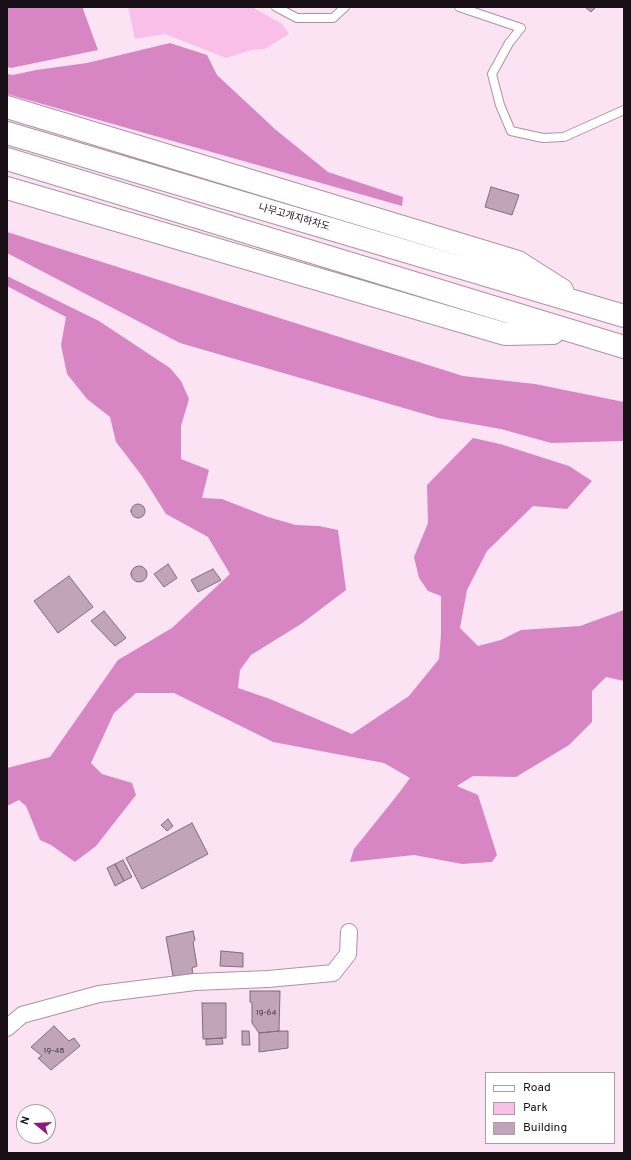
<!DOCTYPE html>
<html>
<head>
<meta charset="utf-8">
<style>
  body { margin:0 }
  #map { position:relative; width:631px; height:1160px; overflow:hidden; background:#fce3f4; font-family:Overpass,sans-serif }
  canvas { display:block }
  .frame { position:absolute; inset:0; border:8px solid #191017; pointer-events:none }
  .legend { position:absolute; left:485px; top:1072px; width:130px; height:72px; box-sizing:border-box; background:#fff; border:1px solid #a39fa2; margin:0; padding:5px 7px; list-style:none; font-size:12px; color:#191017 }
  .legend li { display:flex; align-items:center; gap:8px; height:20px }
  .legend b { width:20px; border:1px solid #a39fa2 }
  .north { position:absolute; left:16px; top:1104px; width:40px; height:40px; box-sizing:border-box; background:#fff; border:1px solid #a39fa2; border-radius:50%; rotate:288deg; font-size:11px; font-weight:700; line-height:16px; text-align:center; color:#191017 }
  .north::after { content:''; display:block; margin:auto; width:14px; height:18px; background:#8d197a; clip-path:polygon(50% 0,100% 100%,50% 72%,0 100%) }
</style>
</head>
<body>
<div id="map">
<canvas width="631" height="1160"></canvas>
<div class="frame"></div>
<ul class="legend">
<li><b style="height:5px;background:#fff"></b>Road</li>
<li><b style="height:11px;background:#f9bfe9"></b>Park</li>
<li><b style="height:11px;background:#c1a4b8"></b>Building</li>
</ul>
<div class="north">N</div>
</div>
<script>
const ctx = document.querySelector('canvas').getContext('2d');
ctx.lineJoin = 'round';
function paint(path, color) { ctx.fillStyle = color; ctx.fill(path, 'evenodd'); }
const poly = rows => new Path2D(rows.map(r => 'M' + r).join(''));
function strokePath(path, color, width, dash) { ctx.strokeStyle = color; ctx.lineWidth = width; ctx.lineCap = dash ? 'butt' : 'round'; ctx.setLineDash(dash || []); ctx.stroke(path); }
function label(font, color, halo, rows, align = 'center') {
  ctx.font = font + ' Overpass,"Noto Sans KR",sans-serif'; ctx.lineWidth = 4; ctx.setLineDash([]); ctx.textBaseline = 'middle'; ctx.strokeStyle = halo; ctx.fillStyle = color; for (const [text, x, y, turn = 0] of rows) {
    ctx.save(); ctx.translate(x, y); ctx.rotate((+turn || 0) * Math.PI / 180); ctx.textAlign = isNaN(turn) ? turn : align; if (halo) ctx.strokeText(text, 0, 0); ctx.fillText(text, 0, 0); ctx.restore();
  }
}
paint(poly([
  [128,7,252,7,282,24,289,34,265,49,252,50,226,58,165,34,135,39]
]), '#f9bfe9');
paint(poly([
  [7,7,84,7,83,9,98,50,11,68,7,67],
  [170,43,207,55,217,75,276,130,328,172,403,197,402,206,7,94,7,74,13,75,36,70,87,63],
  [7,232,463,376,535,384,624,402,624,441,551,443,501,429,438,418,180,343,7,253],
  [7,276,99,321,170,368,181,381,189,399,181,426,181,459,209,470,202,498,222,499,268,517,296,525,319,526,338,530,346,590,301,624,251,655,240,670,238,688,270,699,352,734,409,696,439,659,441,634,441,596,428,591,419,578,414,557,428,523,427,485,473,438,500,444,569,466,592,481,567,509,533,506,487,551,467,590,460,628,478,646,501,640,521,630,580,626,624,610,624,681,606,677,592,691,592,722,569,745,516,777,473,776,457,786,478,795,497,855,492,862,462,864,414,855,350,862,354,849,399,793,410,778,384,763,273,742,174,693,136,693,114,713,91,763,102,774,132,783,136,795,96,846,75,862,51,845,40,840,26,806,19,800,7,806,7,768,50,757,118,660,172,628,230,574,208,537,166,514,142,476,116,442,110,417,87,399,67,374,61,345,66,317,7,286]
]), '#d786c3');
const building = poly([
  [585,7,596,7,591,12,585,7],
  [491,187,519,195,512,215,485,207,491,187],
  '131 511a7 7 0 1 1 14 0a7 7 0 1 1-14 0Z',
  [168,564,177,578,164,587,154,574,168,564],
  '131 574a8 8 0 1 1 16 0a8 8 0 1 1-16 0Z',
  [213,569,221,580,198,592,191,580,213,569],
  [69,576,93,607,58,633,34,601,69,576],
  [104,611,126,638,115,646,91,621,104,611],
  [168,819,173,826,167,831,161,825,168,819],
  [192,823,208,854,142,889,126,858,192,823],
  [123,860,132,877,124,881,115,864,123,860],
  [115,864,124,881,115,886,107,868,115,864],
  [193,931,195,940,193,942,197,966,192,968,193,974,173,976,166,937,193,931],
  [221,951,243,953,243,967,220,966,221,951],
  [250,991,280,991,279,1031,259,1033,252,1023,252,1003,250,1002,250,991],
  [202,1003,226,1003,226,1038,203,1039,202,1003],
  [54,1026,69,1041,74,1038,80,1046,51,1070,38,1058,42,1056,31,1047,54,1026],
  [242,1031,249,1031,250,1045,242,1045,242,1031],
  [279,1031,288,1031,288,1048,259,1052,259,1033,279,1031],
  [222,1038,223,1044,206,1045,206,1039,222,1038]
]);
paint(building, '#c1a4b8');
strokePath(building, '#846a7d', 1);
const service = poly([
  [276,7,297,18,333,18,345,7],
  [459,7,521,28,509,43,492,74,500,105,511,131,543,138,564,137,624,110]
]);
const minor = poly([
  [7,1028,22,1015,99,994,195,982,268,979,333,973,348,954,349,932]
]);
const trunk = poly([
  [7,107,518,262,562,290],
  [7,133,624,316],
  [7,159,624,347],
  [7,188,505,334,553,333]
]);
strokePath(service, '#ad91a5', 10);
strokePath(minor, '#ad91a5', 18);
strokePath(trunk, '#ad91a5', 24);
strokePath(service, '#fff', 8);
strokePath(minor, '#fff', 16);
strokePath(trunk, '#fff', 22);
label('8px', '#43353f', null, [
  ["19-64",266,1013],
  ["19-48",54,1051]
]);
label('10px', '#191017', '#fff', [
  ["나무고개지하차도",294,218,16]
]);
</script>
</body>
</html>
